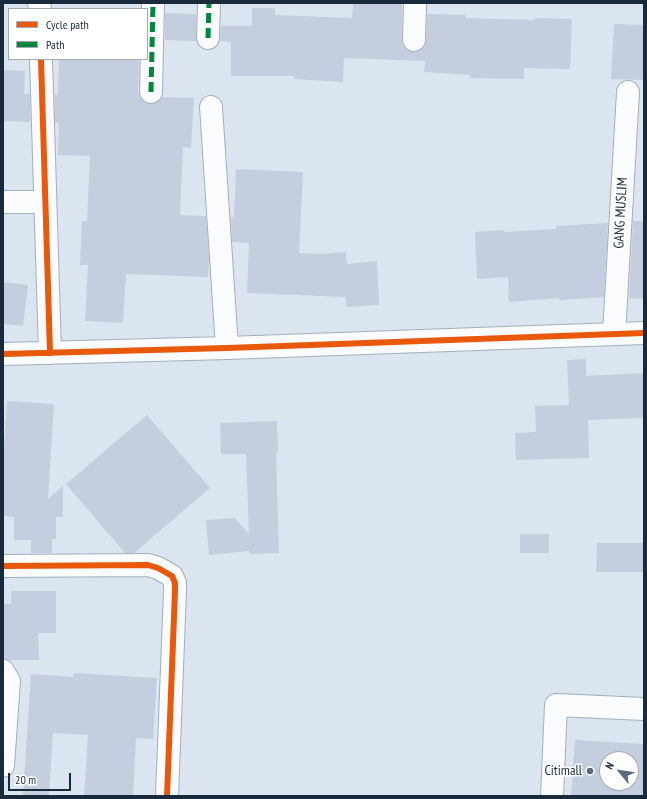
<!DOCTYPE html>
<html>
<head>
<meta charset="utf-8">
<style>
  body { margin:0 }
  #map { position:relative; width:647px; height:799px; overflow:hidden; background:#dbe5f0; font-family:"PT Sans Narrow",sans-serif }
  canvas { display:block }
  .frame { position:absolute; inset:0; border:4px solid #182a3c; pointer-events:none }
  .legend { position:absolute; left:8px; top:8px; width:140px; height:52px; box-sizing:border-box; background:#fff; border:1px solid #a3aab1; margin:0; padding:5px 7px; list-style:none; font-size:12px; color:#182a3c }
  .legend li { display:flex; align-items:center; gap:8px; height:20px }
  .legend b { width:20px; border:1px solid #a3aab1 }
  .north { position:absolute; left:599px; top:751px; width:40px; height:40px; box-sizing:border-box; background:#fff; border:1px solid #a3aab1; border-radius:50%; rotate:299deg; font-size:11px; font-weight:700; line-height:16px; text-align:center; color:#182a3c }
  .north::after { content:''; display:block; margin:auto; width:14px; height:18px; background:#5c6b7b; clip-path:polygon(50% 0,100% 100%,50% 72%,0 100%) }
  .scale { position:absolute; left:8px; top:773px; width:63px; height:18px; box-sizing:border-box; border:2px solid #182a3c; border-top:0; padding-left:5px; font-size:12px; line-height:14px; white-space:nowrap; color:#182a3c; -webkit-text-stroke:3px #fff; paint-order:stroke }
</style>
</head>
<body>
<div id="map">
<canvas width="647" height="799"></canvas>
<div class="frame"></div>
<ul class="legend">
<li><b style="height:5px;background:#e8590c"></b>Cycle path</li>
<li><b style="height:5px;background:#00873e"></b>Path</li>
</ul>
<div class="north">N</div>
<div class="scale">20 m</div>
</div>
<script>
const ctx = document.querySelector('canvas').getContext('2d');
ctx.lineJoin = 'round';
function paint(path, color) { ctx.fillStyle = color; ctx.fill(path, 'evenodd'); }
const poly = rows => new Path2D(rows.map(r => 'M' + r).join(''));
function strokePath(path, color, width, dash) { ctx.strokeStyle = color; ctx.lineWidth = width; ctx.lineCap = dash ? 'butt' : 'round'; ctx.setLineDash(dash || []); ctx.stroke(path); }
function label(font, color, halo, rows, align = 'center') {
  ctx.font = font + ' "PT Sans Narrow",sans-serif'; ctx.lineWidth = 3; ctx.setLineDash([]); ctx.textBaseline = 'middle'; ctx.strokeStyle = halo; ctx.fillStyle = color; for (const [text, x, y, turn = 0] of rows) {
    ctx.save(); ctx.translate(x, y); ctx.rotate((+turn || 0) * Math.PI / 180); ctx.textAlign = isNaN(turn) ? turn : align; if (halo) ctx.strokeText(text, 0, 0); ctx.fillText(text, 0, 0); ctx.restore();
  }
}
paint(poly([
  [353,3,402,3,402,40,403,46,407,50,413,52,420,51,425,46,426,40,427,14,466,15,465,18,535,20,535,18,572,19,570,69,524,68,524,79,470,78,470,75,424,72,425,61,344,58,343,82,294,79,294,76,231,76,231,42,220,41,221,26,252,26,252,8,275,8,275,15,352,18],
  [165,13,196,14,196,41,165,40],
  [614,24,644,25,644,80,611,79],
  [59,59,139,59,138,92,140,98,144,102,150,104,157,103,162,97,194,98,191,148,183,147,180,215,206,216,209,260,208,277,126,274,123,323,85,321,88,265,80,265,82,221,87,221,90,156,58,155,59,123,55,123,55,95,58,95],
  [3,70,25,71,24,94,30,94,30,122,3,121],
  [236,169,303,172,299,253,320,254,346,252,347,264,377,261,379,305,346,307,346,297,247,293,249,243,232,242,231,217,234,217],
  [633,221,644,221,644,299,629,298],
  [608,223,604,297,560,300,559,298,509,302,508,277,477,279,475,232,504,230,504,232,556,229,556,226],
  [3,282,28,285,23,326,3,324],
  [586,359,586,376,644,373,644,418,588,420,589,458,516,460,515,433,536,432,535,406,569,405,567,360],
  [7,401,54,404,48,499,63,486,63,517,56,517,56,539,52,539,52,553,31,553,31,540,14,540,14,517,4,516,4,461,3,461],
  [147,415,210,488,134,553,125,553,66,484],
  [277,421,278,453,276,453,279,553,249,554,249,551,209,555,206,520,235,518,249,534,246,454,221,454,220,423],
  [520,534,549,534,549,553,520,553],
  [597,543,644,543,644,572,596,572],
  [11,591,56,591,56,633,38,633,39,660,9,660,4,659,3,604,11,604],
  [74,673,157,678,153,739,136,738,133,796,84,796,88,735,53,733,49,796,23,796,31,674,73,677],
  [575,740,644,744,644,796,571,796],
  [607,759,631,759,631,783,607,783]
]), '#c4cedf');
const minor = poly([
  [39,3,40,9],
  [208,38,209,3],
  [414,40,415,3],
  [41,59,50,353],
  [151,92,153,3],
  [211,107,227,348],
  [3,202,44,202],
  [614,334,628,92],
  [3,354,227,348,644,333],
  [3,566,148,565,158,568,172,576,175,583,175,591,167,796],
  [3,671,9,681,3,766],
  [552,796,556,705,644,709]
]);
strokePath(minor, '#a1afbc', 24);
strokePath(minor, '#fafbfd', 22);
strokePath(poly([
  [208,38,209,3],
  [151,92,153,3]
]), '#00873e', 5, [10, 5]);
strokePath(poly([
  [41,59,50,353],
  [3,354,227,348,644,333],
  [3,566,148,565,158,568,172,576,175,583,175,591,167,796]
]), '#e8590c', 6);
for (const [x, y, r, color] of [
  [590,771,4,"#5c6b7b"]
]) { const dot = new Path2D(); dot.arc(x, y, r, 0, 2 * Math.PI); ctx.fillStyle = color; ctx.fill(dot); strokePath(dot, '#fff', 1.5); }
label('14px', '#182a3c', '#fff', [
  ["GANG MUSLIM",621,213,-87]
]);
label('14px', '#182a3c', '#fff', [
  ["Citimall",582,771]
], 'right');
</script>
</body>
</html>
